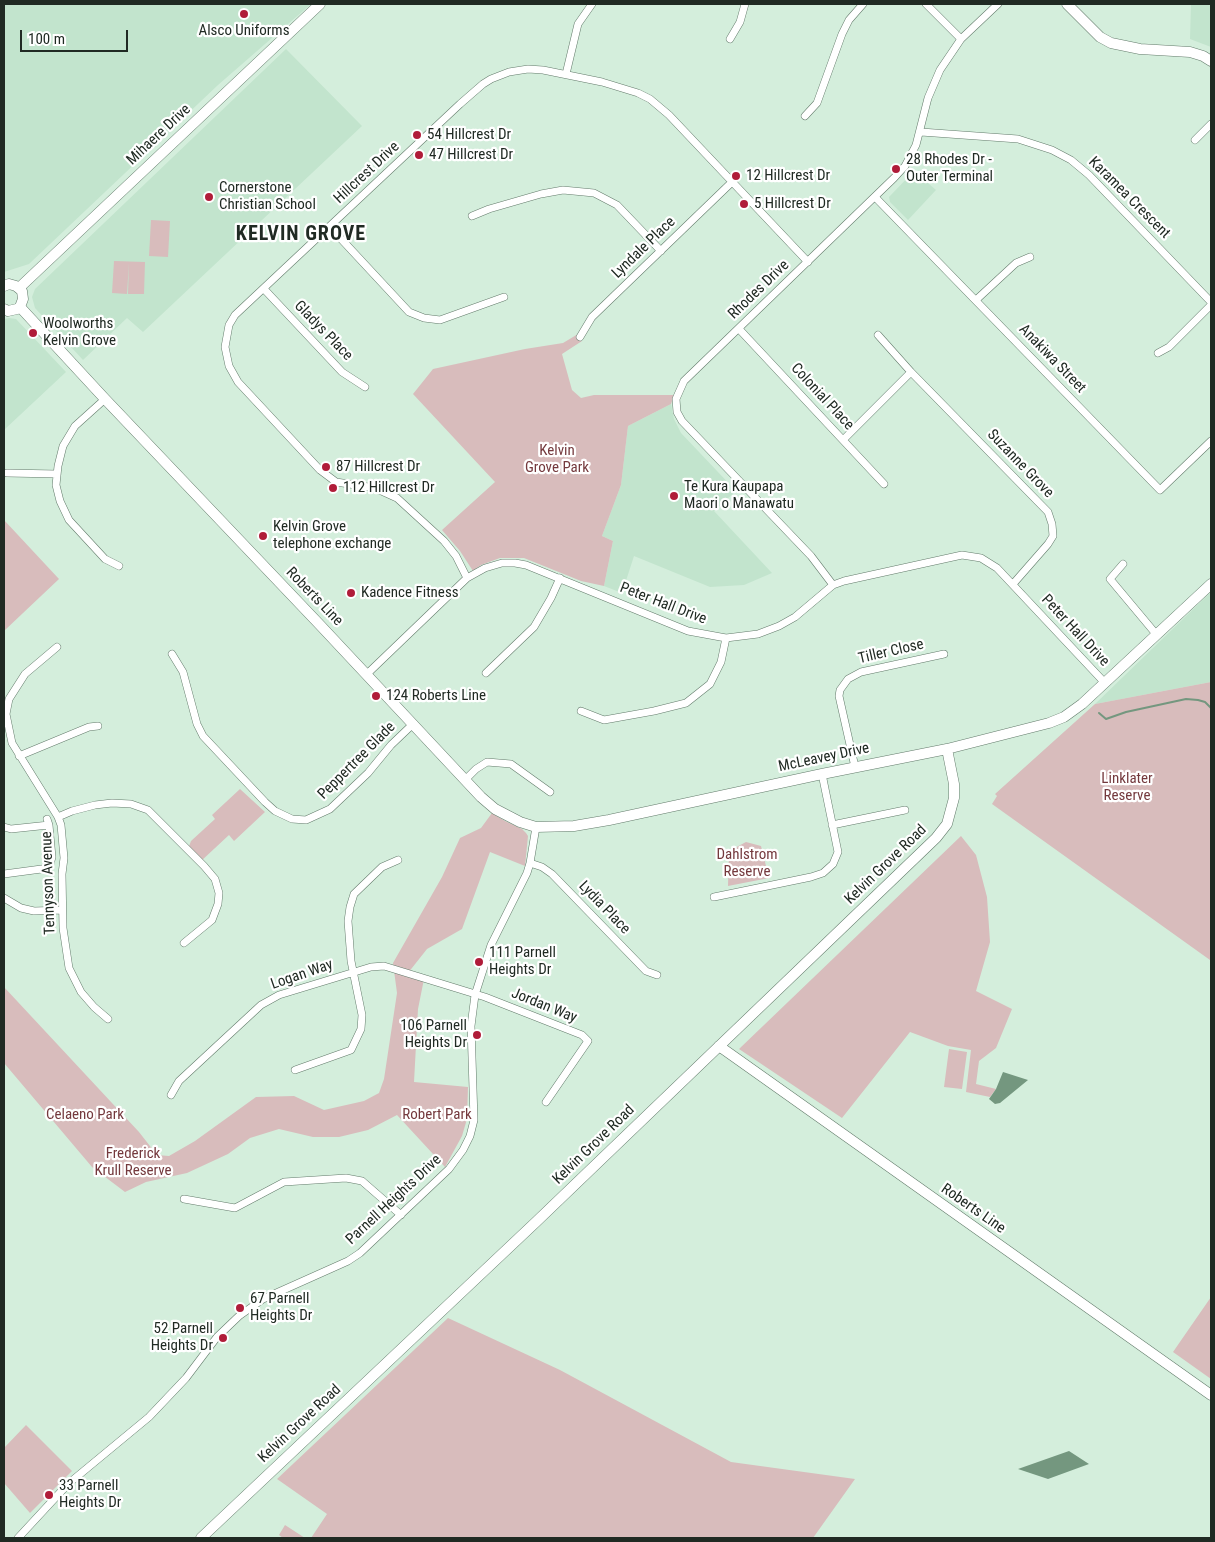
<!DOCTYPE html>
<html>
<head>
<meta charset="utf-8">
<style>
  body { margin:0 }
  #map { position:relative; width:1215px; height:1542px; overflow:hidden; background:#d4eedc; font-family:"Roboto Condensed",sans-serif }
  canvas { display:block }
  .frame { position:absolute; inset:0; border:5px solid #202a23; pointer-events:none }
  .scale { position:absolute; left:20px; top:30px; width:108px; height:22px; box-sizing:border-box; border:2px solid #202a23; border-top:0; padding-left:6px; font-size:15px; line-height:18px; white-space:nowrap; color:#202a23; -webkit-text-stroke:4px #fff; paint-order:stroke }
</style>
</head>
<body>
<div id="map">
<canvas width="1215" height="1542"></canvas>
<div class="frame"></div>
<div class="scale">100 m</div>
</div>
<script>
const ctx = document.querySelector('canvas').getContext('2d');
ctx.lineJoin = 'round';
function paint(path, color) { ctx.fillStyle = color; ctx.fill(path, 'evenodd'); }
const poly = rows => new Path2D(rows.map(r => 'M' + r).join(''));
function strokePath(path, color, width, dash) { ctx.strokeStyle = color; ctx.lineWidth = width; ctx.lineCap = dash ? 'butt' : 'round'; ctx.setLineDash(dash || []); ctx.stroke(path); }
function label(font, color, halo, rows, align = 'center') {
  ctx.font = font + ' "Roboto Condensed",sans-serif'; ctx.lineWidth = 4.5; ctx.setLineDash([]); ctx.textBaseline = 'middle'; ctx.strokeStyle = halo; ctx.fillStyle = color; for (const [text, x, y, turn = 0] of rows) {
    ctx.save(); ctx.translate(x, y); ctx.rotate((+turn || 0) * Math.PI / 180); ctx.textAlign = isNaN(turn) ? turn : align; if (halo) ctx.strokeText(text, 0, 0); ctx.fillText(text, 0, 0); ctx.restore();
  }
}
paint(poly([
  [4,4,311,4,218,85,29,264,4,272],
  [1191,4,1211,4,1211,47,1190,39],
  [286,49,362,126,143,332,127,318,83,360,35,308,32,297,35,289],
  [914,171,936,190,908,220,890,202,889,197],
  [9,318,16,319,66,372,4,430,4,319],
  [671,404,674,419,681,433,736,491,714,511,772,573,744,585,710,587,634,556,622,593,604,586,613,541,602,536,621,485,628,426],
  [1211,592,1211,682,1095,704]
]), '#c2e4cd');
paint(poly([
  [151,220,170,221,168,257,149,256],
  [114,261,145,262,144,294,128,294,129,263,127,294,112,293],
  [578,334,582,341,562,354,572,390,581,398,594,395,674,395,671,404,628,426,621,485,602,536,613,541,604,586,581,581,524,558,500,558,481,565,473,571,460,551,442,530,495,482,413,394,433,369,525,349,563,343],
  [4,520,59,579,4,631],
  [1211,682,1211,958,1210,960,992,804,997,796,995,794,1095,704],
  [240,789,265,812,234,841,229,835,200,862,188,849,191,841,215,819,212,815],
  [492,813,505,821,522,829,526,833,528,836,525,866,490,852,462,929,427,949,408,973,424,979,418,1009,414,1082,468,1087,467,1119,462,1136,445,1167,397,1115,368,1130,339,1137,313,1137,279,1129,250,1138,228,1154,187,1173,146,1182,125,1192,92,1167,4,1063,4,987,139,1132,157,1155,169,1156,195,1141,256,1097,294,1096,324,1110,364,1101,379,1093,384,1079,397,993,393,963,442,877,460,838,481,828],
  [961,836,976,855,987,897,990,942,976,991,1012,1009,996,1048,979,1061,976,1084,996,1089,990,1097,966,1092,971,1050,948,1046,910,1032,842,1118,739,1049],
  [746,842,761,846,769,878,728,886,729,851],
  [949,1049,967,1052,962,1089,944,1087],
  [1211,1297,1211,1379,1173,1352],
  [448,1318,560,1370,731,1462,855,1479,813,1538,311,1538,327,1514,277,1479],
  [26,1425,72,1471,30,1513,4,1483,4,1448],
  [285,1525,305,1538,283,1538,279,1535]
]), '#d8bcbc');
paint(poly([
  [1003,1072,1028,1080,1000,1103,995,1104,989,1099,996,1089],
  [1069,1451,1089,1464,1048,1479,1018,1469]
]), '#74977f');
strokePath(poly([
  [1099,713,1106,719,1126,712,1186,699,1198,700,1205,702,1211,708]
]), '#74977f', 2);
const street = poly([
  [926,4,961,39],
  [730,39,740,22,745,4],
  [566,74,578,24,592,4],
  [805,116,817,103,842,34,849,20,863,4],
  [921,132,1018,139,1052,150,1071,160,1089,175,1211,302],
  [1195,140,1211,124],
  [875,197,1160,490,1211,441],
  [472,216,489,209,541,194,563,190,594,193,617,205,661,251],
  [330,227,409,312,424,318,440,320,504,297],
  [264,289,342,372,365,387],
  [976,300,1016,263,1030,257],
  [739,329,884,484],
  [878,335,911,372,1048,512,1052,524,1053,536,1048,544,1013,584],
  [580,337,592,317,732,182],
  [1158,353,1169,347,1211,305],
  [105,399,75,426,63,446,58,466,56,485,60,501,69,520,105,559,119,566],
  [843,440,911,372],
  [7,473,57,474],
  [1123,564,1110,579,1156,634],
  [467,578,456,556,444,541,397,498,375,488,336,482,320,470,238,382,229,366,225,347,229,325,235,315,460,104,483,84,491,79,509,72,528,69,543,70,602,82,638,93,650,99,669,115,808,262],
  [833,585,811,556,682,421,677,412,676,399,684,381,894,178,905,166,916,145,928,98,940,70,961,39,998,4],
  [57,647,25,674,9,699,6,714,12,743,58,817,61,825,64,858,62,874,63,928,69,968,81,992,94,1007,108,1019],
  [172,654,183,672,197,724,203,736,265,802,275,811,292,819,306,820,330,809,368,773,391,745,413,724],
  [486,673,534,627,551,598,560,578],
  [367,674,467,578,485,568,502,563,515,563,526,565,688,631,726,638,758,634,779,626,795,617,833,585,844,581,962,555,981,558,997,568,1105,683],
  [581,711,604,720,654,711,686,703,710,684,721,662,726,638],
  [19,756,89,727,98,726],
  [855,767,839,696,840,690,848,679,861,672,944,654],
  [465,780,476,769,487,762,511,764,550,792],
  [58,817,72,811,95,805,112,803,131,804,148,810,204,866,215,879,219,893,218,904,212,920,184,943],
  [832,825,905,810],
  [4,827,11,829,49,825],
  [530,863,542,867,552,874,646,971,657,975],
  [4,874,49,868,52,857,49,825,47,819],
  [714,897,811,877,823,873,833,864,838,852,822,774],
  [4,898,21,908,34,911,62,910],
  [295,1070,351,1050,361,1029,362,1015,351,961,348,921,350,907,354,894,382,867,398,860],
  [171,1095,179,1081,261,1005,279,995,371,967,384,966,485,997,582,1035,588,1041,546,1102],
  [184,1199,235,1208,284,1182,346,1178,362,1181,401,1215],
  [18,1538,68,1484,149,1417,186,1378,217,1337,239,1316,263,1299,348,1261,360,1253,449,1169,463,1150,470,1136,474,1120,471,1026,475,995,491,945,527,873,530,863,536,827]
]);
const secondary = poly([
  [1067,4,1100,37,1111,43,1140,49,1190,52,1203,56,1211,61],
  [4,286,9,284,16,286,22,291,23,299,20,307,17,309,8,311,4,309],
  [19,288,320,4],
  [20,307,105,399,320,625,481,797,495,809,520,822,536,827,574,826,609,820,822,774,947,749,1049,723,1064,717,1082,704,1211,584],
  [719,1046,1211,1395],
  [201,1538,537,1221,936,838,947,824,954,798,954,784,947,749]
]);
strokePath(street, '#637b6b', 8);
strokePath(secondary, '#637b6b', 11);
strokePath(street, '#fff', 7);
strokePath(secondary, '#fff', 10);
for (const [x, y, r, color] of [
  [244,14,5,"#b01c39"],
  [417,135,5,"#b01c39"],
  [419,155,5,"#b01c39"],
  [896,169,5,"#b01c39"],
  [736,176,5,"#b01c39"],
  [209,197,5,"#b01c39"],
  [744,204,5,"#b01c39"],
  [33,333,5,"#b01c39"],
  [326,467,5,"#b01c39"],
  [333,488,5,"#b01c39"],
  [674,496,5,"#b01c39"],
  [263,536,5,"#b01c39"],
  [351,593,5,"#b01c39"],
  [376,696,5,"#b01c39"],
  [479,962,5,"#b01c39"],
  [477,1035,5,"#b01c39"],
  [240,1308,5,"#b01c39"],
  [223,1338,5,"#b01c39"],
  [49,1495,5,"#b01c39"]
]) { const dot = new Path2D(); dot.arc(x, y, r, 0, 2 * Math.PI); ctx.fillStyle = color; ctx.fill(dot); strokePath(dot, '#fff', 2); }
label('15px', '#202a23', '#fff', [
  ["Alsco Uniforms",244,31,"center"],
  ["54 Hillcrest Dr",427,135],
  ["47 Hillcrest Dr",429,155],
  ["28 Rhodes Dr -",906,160],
  ["Outer Terminal",906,177],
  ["12 Hillcrest Dr",746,176],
  ["Cornerstone",219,188],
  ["Christian School",219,205],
  ["5 Hillcrest Dr",754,204],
  ["Woolworths",43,324],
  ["Kelvin Grove",43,341],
  ["87 Hillcrest Dr",336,467],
  ["Te Kura Kaupapa",684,487],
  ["Maori o Manawatu",684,504],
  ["112 Hillcrest Dr",343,488],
  ["Kelvin Grove",273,527],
  ["telephone exchange",273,544],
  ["Kadence Fitness",361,593],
  ["124 Roberts Line",386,696],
  ["111 Parnell",489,953],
  ["Heights Dr",489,970],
  ["106 Parnell",467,1026,"right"],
  ["Heights Dr",467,1043,"right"],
  ["67 Parnell",250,1299],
  ["Heights Dr",250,1316],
  ["52 Parnell",213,1329,"right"],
  ["Heights Dr",213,1346,"right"],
  ["33 Parnell",59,1486],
  ["Heights Dr",59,1503]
], 'left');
label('15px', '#202a23', '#fff', [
  ["Mihaere Drive",159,135,-43],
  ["Hillcrest Drive",367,173,-43],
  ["Karamea Crescent",1129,198,45],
  ["Lyndale Place",644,248,-44],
  ["Rhodes Drive",759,290,-44],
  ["Gladys Place",323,331,46],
  ["Anakiwa Street",1052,359,46],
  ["Colonial Place",822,397,47],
  ["Suzanne Grove",1020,464,46],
  ["Roberts Line",314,597,46],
  ["Peter Hall Drive",663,604,21],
  ["Peter Hall Drive",1075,631,47],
  ["Tiller Close",891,652,-13],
  ["McLeavey Drive",824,758,-12],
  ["Peppertree Glade",357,761,-45],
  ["Kelvin Grove Road",886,865,-44],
  ["Tennyson Avenue",49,883,-92],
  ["Lydia Place",604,908,46],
  ["Logan Way",302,975,-19],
  ["Jordan Way",544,1006,22],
  ["Kelvin Grove Road",594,1145,-44],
  ["Parnell Heights Drive",394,1200,-43],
  ["Roberts Line",973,1209,35],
  ["Kelvin Grove Road",300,1424,-43]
]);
label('15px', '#74393d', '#fff', [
  ["Kelvin",557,451],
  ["Grove Park",557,468],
  ["Linklater",1127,779],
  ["Reserve",1127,796],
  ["Dahlstrom",747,855],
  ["Reserve",747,872],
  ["Celaeno Park",85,1115],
  ["Robert Park",437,1115],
  ["Frederick",133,1154],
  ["Krull Reserve",133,1171]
]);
ctx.letterSpacing = '1px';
label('bold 20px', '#202a23', '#fff', [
  ["KELVIN GROVE",301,235]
]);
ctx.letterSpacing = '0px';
</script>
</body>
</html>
